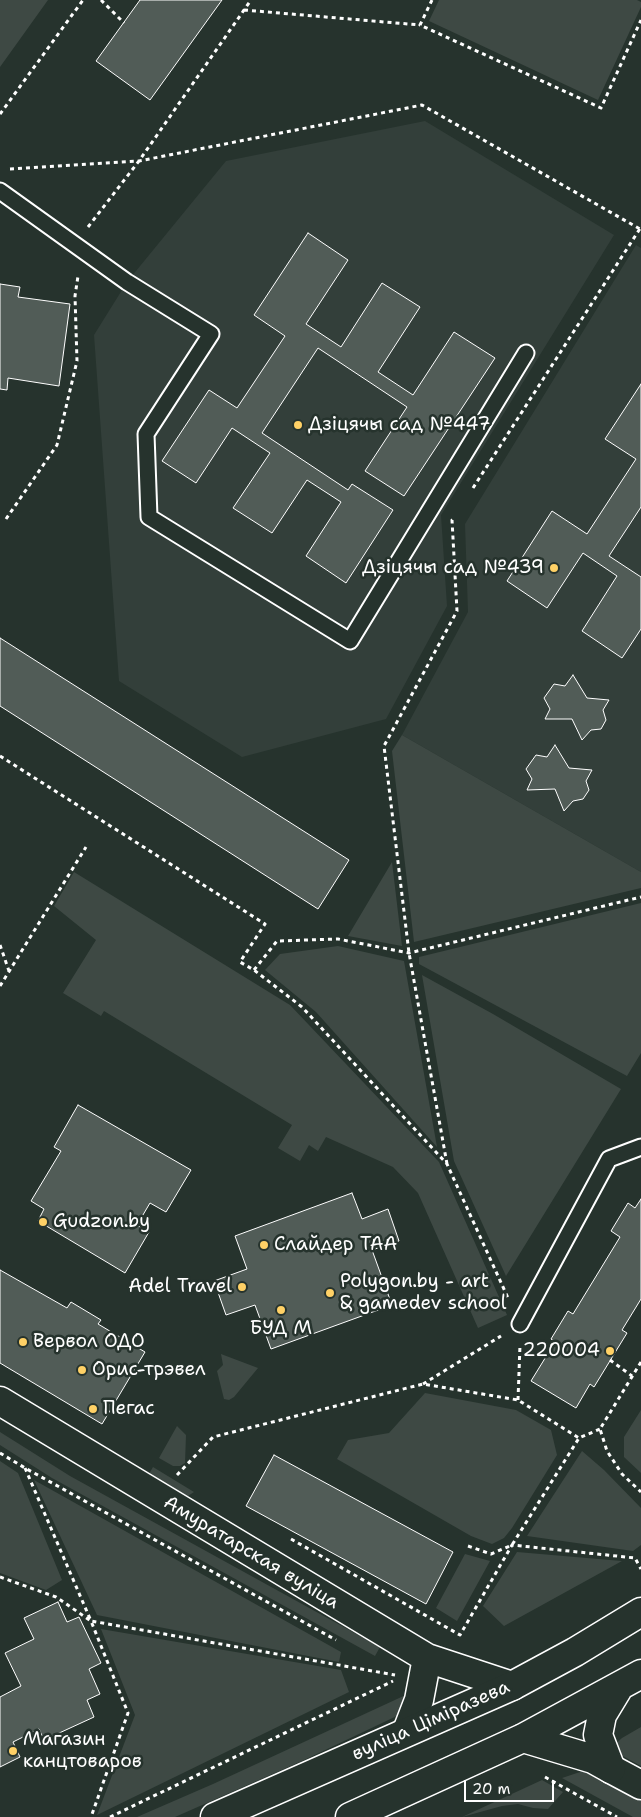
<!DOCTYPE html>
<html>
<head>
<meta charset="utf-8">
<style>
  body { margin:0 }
  #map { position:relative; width:641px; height:1817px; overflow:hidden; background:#26332d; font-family:"Shantell Sans",sans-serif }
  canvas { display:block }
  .scale { position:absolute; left:464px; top:1780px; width:90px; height:22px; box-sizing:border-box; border:2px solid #fff; border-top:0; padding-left:6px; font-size:15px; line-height:18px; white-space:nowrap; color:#fff; -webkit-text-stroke:4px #26332d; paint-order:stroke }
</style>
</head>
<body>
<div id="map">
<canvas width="641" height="1817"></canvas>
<div class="scale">20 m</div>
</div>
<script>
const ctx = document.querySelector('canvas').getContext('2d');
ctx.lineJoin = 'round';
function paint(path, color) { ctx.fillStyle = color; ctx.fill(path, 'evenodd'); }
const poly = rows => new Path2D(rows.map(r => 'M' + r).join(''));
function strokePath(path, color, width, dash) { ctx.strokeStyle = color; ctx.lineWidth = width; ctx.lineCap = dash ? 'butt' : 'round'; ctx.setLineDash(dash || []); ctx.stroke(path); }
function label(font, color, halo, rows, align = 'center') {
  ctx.font = font + ' "Shantell Sans",sans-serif'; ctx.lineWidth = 5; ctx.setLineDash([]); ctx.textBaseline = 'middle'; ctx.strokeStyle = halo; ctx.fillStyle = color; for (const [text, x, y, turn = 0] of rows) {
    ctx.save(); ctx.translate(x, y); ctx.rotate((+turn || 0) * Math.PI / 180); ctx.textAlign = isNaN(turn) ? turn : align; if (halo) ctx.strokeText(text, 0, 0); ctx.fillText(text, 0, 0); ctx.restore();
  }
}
paint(poly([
  [425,121,614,235,441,515,447,606,386,719,242,757,119,681,94,335,127,282,226,161],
  [636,245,641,248,641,872,402,735,468,612,465,524]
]), '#333f3a');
paint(poly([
  [0,0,48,0,0,67],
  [439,0,637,0,641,2,641,7,598,100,429,21],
  [402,735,641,872,641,888,414,942,392,751],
  [392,862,402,946,348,936],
  [74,872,290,1005,439,1162,507,1315,478,1328,418,1193,393,1167,326,1137,318,1151,309,1145,300,1161,278,1148,292,1125,104,1011,101,1016,63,993,96,940,54,906],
  [641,903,641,1053,627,1076,419,964,419,957],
  [338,946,404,961,437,1147,316,1012,265,970,280,954],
  [422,975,493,1014,621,1089,506,1276,454,1161],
  [221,1354,258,1368,234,1397,229,1400,224,1399,217,1371,223,1365],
  [425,1393,516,1410,551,1430,557,1455,512,1528,504,1538,492,1544,471,1536,337,1459,348,1440,389,1433],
  [641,1410,641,1473,624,1457,624,1437],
  [177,1426,186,1435,185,1463,180,1466,173,1466,159,1458],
  [0,1432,70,1476,380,1647,375,1656,52,1478,0,1445],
  [582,1451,604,1470,641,1508,641,1545,633,1551,527,1536],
  [0,1461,18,1473,62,1580,46,1590,0,1573],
  [153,1467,194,1492,188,1496,181,1494,149,1474],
  [34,1480,341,1652,339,1662,97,1615],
  [517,1552,622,1561,504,1626,483,1606],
  [465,1554,490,1561,457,1621,436,1608],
  [101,1629,341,1670,349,1692,97,1815,135,1715],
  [410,1693,401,1714,302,1761,175,1817,137,1817,213,1784],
  [641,1727,641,1766,619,1754,613,1746,622,1738],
  [589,1769,641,1799,641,1817,633,1817,562,1778],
  [542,1780,563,1792,548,1809,533,1808,518,1804,502,1806,462,1817]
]), '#3e4944');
const building = poly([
  [140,0,222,0,150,100,96,61,140,0],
  [308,233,348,260,306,324,341,347,382,283,420,307,378,372,413,395,454,332,495,358,404,496,365,471,407,407,318,348,262,433,348,490,352,484,393,510,346,583,306,556,341,502,307,480,272,533,233,508,270,453,232,428,196,483,162,461,209,390,237,408,285,336,254,315,308,233],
  [0,284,20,287,18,297,70,304,59,386,8,378,7,390,0,389,0,284],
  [641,384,641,507,609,556,641,577,641,629,622,658,582,631,617,576,583,553,547,608,507,581,552,511,587,534,636,459,605,439,641,384],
  [0,638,349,860,318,909,0,706,0,638],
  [573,675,587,698,609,700,603,710,606,720,601,729,591,730,582,740,572,719,545,719,550,709,544,698,554,684,565,686,573,675],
  [555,745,569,768,592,770,586,781,589,790,583,799,573,801,564,811,555,789,527,790,532,779,526,769,536,755,547,757,555,745],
  [78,1105,191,1170,166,1212,150,1203,137,1225,149,1232,125,1273,38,1221,44,1209,31,1201,61,1151,54,1147,78,1105],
  [352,1193,362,1219,388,1209,399,1241,372,1250,392,1305,271,1349,255,1305,226,1315,214,1281,247,1269,235,1236,352,1193],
  [641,1199,641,1299,622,1330,627,1333,594,1387,590,1384,576,1408,531,1381,555,1342,551,1339,568,1311,573,1314,620,1237,611,1231,628,1203,635,1208,641,1199],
  [0,1270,67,1308,71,1302,101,1320,98,1324,145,1352,102,1424,0,1363,0,1270],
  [274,1455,453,1552,426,1604,246,1506,274,1455],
  [58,1602,67,1622,79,1617,101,1663,89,1669,100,1694,87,1700,94,1717,44,1740,39,1729,13,1742,20,1757,0,1767,0,1697,21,1686,5,1653,34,1639,24,1618,58,1602]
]);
paint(building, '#515c57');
strokePath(building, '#fff', 1);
const lane = poly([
  [0,191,127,282,211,334,146,434,149,517,350,641,526,353],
  [520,1324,609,1159,641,1147]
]);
const street = poly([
  [0,1401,427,1658,512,1686],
  [407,1731,419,1700,427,1658],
  [611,1769,641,1785]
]);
const primary = poly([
  [523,1738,593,1759,611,1769],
  [611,1769,598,1735,602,1715,619,1687],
  [215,1817,512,1686,575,1652,641,1612],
  [350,1817,523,1738,641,1674]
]);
strokePath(lane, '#fff', 19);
strokePath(street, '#fff', 31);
strokePath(primary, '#fff', 31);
strokePath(poly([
  [101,0,124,23],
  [432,0,420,25,601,108,641,20],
  [244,10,420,25],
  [0,114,83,0],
  [10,169,139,161,422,105,640,229],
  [88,227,139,161,251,0],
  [473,488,641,227],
  [6,519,57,445,77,361,75,296,78,276],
  [0,756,265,924,240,962,254,970,302,1007,447,1164,508,1298],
  [0,945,9,971],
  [254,970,277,941,338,939,409,953,641,897],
  [0,986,86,847],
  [447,1164,409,953,384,746,457,611,452,520,454,518],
  [610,1360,632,1376],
  [641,1362,600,1429,607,1451,622,1474,641,1492],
  [423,1384,501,1336],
  [518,1400,520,1345],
  [0,1453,25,1468,336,1640],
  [25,1468,91,1621,395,1675],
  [177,1475,213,1437,423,1384,518,1400,579,1438],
  [291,1539,460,1635,512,1545,635,1558,641,1569],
  [468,1546,491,1554,512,1545,579,1438,600,1429],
  [0,1577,56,1597,91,1621,128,1713,91,1817],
  [545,1777,617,1817],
  [110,1817,393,1681]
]), '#fff', 3, [4, 4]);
strokePath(lane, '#26332d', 15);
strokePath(street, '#26332d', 28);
strokePath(primary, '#26332d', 28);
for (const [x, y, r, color] of [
  [298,425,5,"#ffd166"],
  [554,568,5,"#ffd166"],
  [43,1222,5,"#ffd166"],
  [264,1245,5,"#ffd166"],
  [242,1287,5,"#ffd166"],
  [330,1293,5,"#ffd166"],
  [281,1310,5,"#ffd166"],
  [23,1342,5,"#ffd166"],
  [610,1351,5,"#ffd166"],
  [82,1370,5,"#ffd166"],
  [93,1409,5,"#ffd166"],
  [13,1751,5,"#ffd166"]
]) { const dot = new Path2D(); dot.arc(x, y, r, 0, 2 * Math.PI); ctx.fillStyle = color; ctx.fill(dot); strokePath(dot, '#26332d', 2); }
label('19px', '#fff', '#26332d', [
  ["Дзіцячы сад №447",308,425],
  ["Дзіцячы сад №439",544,568,"right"],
  ["Gudzon.by",53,1222],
  ["Слайдер ТАА",274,1245],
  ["Polygon.by - art",340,1282],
  ["& gamedev school",340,1304],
  ["Adel Travel",232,1287,"right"],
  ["БУД М",281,1329,"center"],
  ["Вервол ОДО",33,1342],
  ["220004",600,1351,"right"],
  ["Орис-трэвел",92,1370],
  ["Пегас",103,1409],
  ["Магазин",23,1740],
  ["канцтоваров",23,1762]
], 'left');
label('19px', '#fff', '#26332d', [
  ["Амуратарская вуліца",251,1553,31],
  ["вуліца Ціміразева",431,1721,-24]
]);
</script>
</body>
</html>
